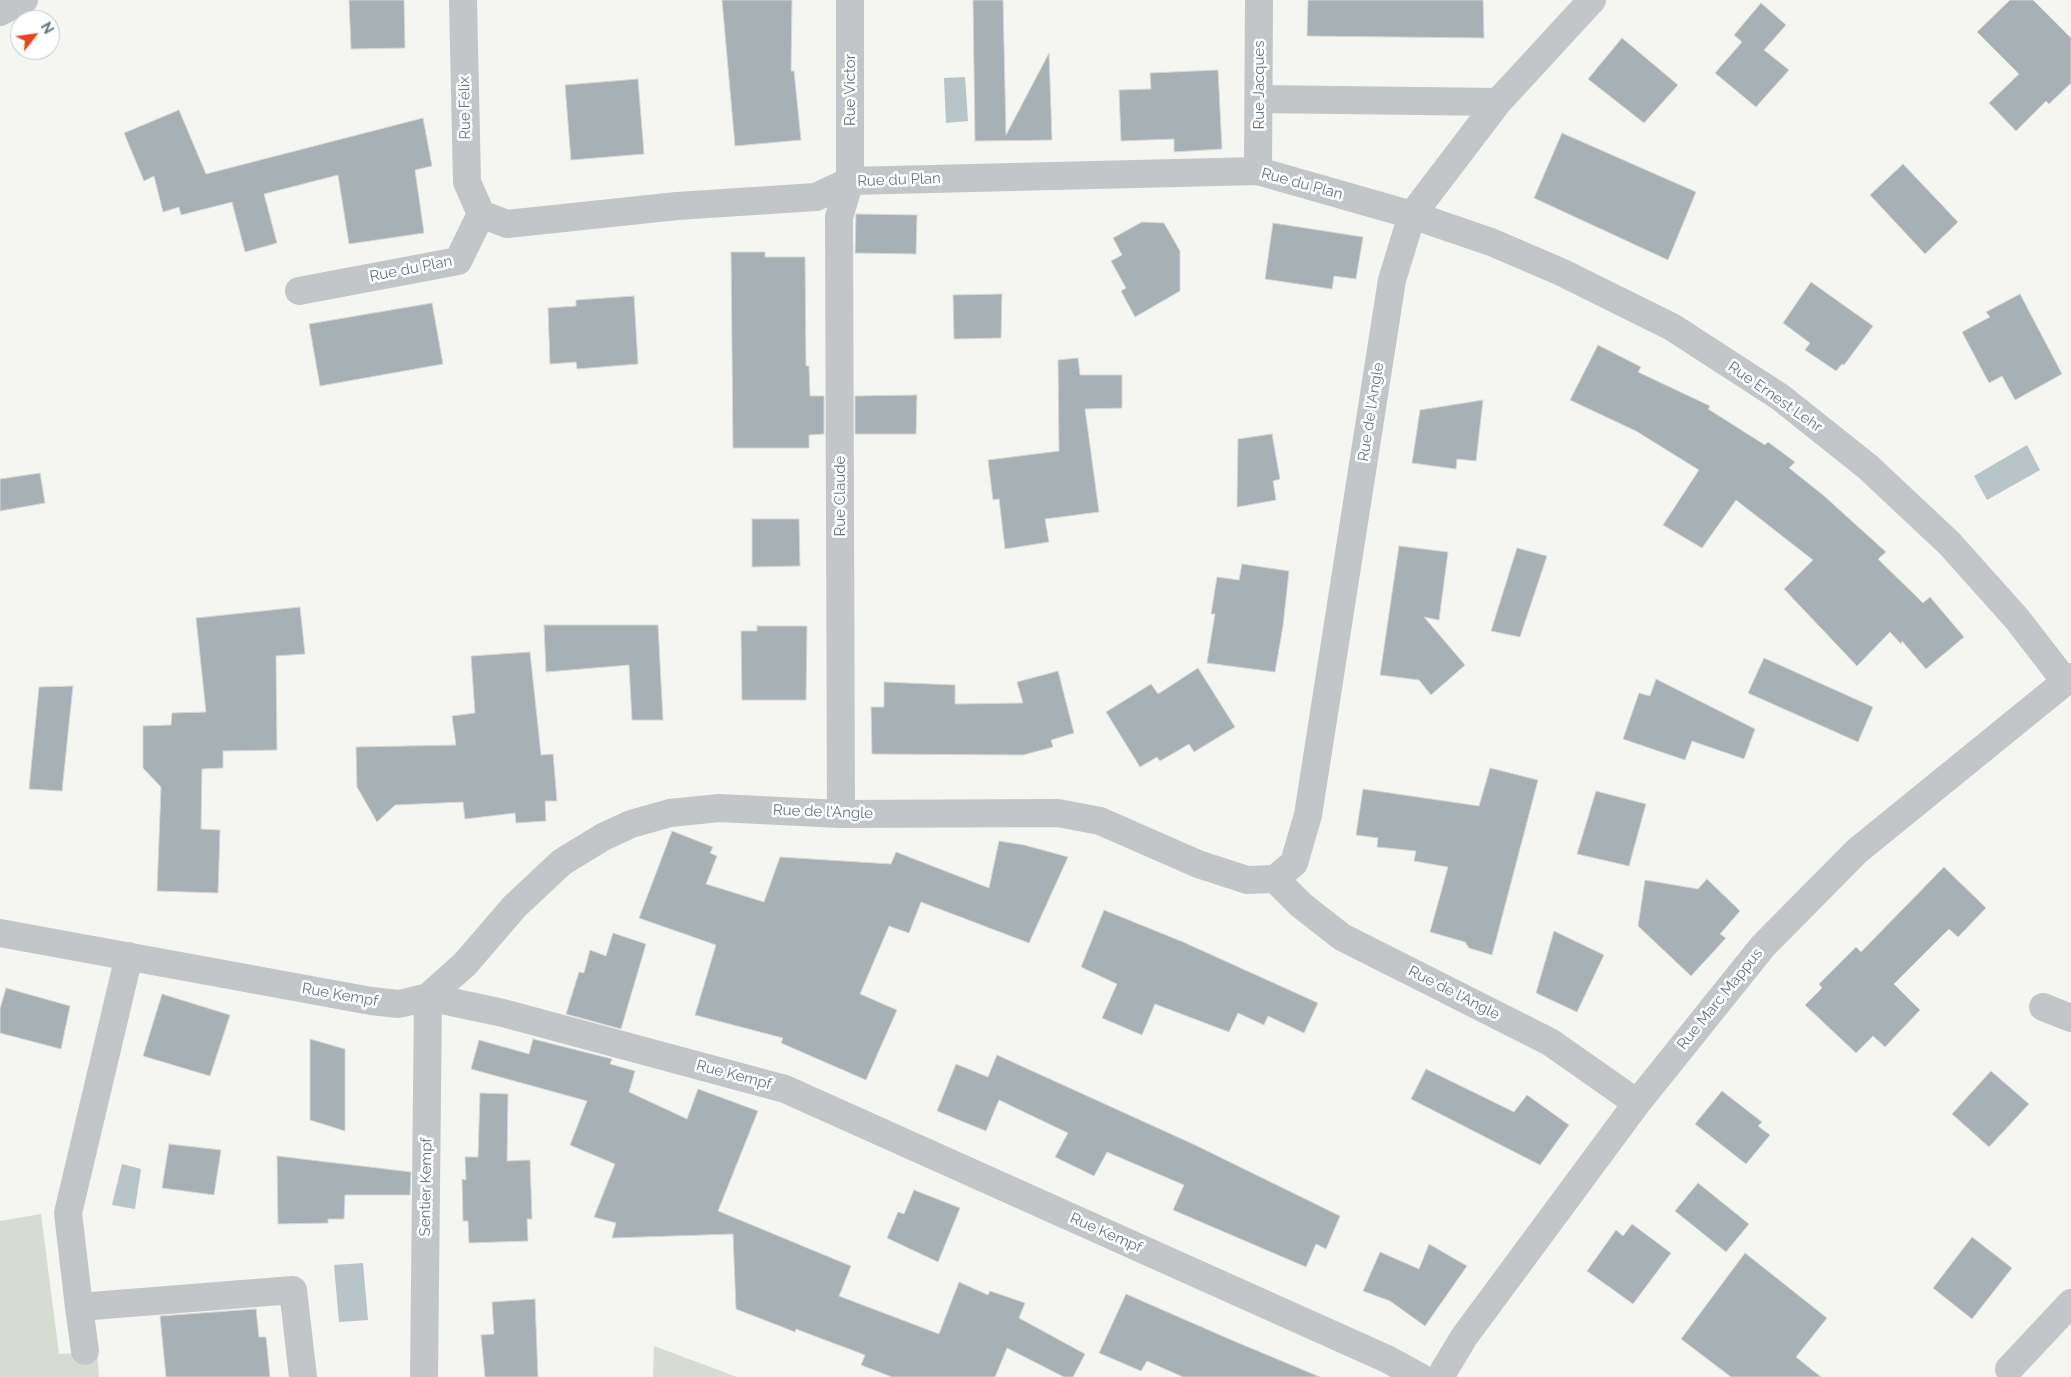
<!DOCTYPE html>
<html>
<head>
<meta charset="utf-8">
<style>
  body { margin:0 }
  #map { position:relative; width:2071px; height:1377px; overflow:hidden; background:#f5f5f1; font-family:Raleway,sans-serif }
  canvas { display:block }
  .north { position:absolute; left:10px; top:10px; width:50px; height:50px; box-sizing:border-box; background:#fff; border:1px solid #c1c8cd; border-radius:50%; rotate:60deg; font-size:14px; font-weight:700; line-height:20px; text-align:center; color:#637683 }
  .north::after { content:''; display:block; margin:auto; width:18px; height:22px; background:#e8471e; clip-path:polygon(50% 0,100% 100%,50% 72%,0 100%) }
</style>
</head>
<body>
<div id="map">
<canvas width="2071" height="1377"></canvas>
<div class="north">N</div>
</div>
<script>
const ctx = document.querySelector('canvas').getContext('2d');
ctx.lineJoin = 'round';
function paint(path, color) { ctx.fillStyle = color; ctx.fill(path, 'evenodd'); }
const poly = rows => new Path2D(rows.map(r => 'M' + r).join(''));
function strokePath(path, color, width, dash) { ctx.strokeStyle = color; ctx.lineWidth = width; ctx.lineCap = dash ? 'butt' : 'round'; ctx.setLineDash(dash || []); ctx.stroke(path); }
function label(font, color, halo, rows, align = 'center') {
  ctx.font = font + ' Raleway,sans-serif'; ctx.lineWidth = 5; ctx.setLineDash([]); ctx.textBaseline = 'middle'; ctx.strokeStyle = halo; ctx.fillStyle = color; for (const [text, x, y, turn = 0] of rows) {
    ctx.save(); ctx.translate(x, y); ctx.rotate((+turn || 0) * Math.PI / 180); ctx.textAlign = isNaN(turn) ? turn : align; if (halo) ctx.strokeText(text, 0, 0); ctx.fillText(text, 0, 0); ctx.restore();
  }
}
paint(poly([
  [41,1214,59,1354,97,1352,99,1377,0,1377,0,1221],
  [654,1346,737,1377,653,1377]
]), '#d6dcd2');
paint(poly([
  [965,77,968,121,946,123,944,78],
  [2027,445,2040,470,1987,500,1974,476],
  [122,1164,141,1169,135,1209,112,1205],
  [363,1263,368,1320,339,1322,334,1265]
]), '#b7c5c8');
const building = poly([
  [349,0,404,0,405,48,351,49,349,0],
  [722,0,792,0,791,71,794,71,801,140,735,146,722,0],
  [973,0,1003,0,1006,135,1049,53,1052,140,975,141,973,0],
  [1308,0,1483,0,1484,38,1307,36,1308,0],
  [2010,0,2033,0,2071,38,2071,83,2049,104,2046,101,2016,131,1989,103,2019,74,1977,32,2010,0],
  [1761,3,1786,25,1764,50,1789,70,1756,107,1715,73,1742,42,1734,35,1761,3],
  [1622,38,1678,85,1644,123,1588,79,1622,38],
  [1218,70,1222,149,1174,152,1174,139,1121,141,1119,90,1151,89,1150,73,1218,70],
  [638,79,644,154,571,160,565,85,638,79],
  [179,110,206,174,423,118,432,166,415,170,424,233,349,244,338,175,264,194,277,243,245,252,232,202,181,215,179,207,163,212,154,176,144,181,124,133,179,110],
  [1562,133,1696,192,1668,260,1534,198,1562,133],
  [1903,164,1958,222,1925,254,1870,195,1903,164],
  [856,214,917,215,916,254,855,253,856,214],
  [1142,222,1164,223,1180,251,1180,291,1135,317,1121,291,1126,288,1111,261,1122,255,1113,238,1142,222],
  [1273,223,1363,237,1356,279,1334,276,1332,289,1265,279,1273,223],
  [731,252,765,252,765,257,805,257,806,366,809,366,810,396,824,396,824,434,809,435,809,448,733,448,731,252],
  [1811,282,1873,326,1844,365,1842,364,1836,371,1805,350,1810,343,1783,323,1811,282],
  [1002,294,1001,338,954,339,953,295,1002,294],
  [2020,294,2062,374,2015,400,2002,376,1989,383,1962,332,1990,317,1986,312,2020,294],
  [634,296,638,364,577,369,576,362,550,364,548,308,576,306,576,300,634,296],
  [432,303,443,364,320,386,309,324,432,303],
  [1598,345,1641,367,1638,372,1710,406,1708,409,1765,445,1768,442,1795,462,1789,468,1823,495,1886,552,1878,559,1923,603,1930,597,1964,637,1926,669,1902,641,1901,644,1890,632,1857,666,1784,589,1813,560,1736,500,1702,548,1663,525,1699,470,1636,431,1570,400,1598,345],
  [1078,358,1080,375,1122,375,1122,408,1085,409,1099,512,1045,519,1049,542,1005,549,999,499,993,500,988,460,1059,451,1058,360,1078,358],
  [917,395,916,434,855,434,855,396,917,395],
  [1483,400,1476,461,1457,459,1456,469,1412,463,1420,410,1483,400],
  [1272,434,1280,479,1273,481,1276,500,1237,507,1238,439,1272,434],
  [40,473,45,503,0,511,0,479,40,473],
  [752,519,799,519,800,566,752,567,752,519],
  [1399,546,1448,552,1439,620,1424,617,1465,665,1431,695,1419,680,1380,675,1399,546],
  [1517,548,1547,556,1520,637,1491,631,1517,548],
  [1242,564,1289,571,1283,626,1275,672,1207,663,1215,614,1211,614,1217,577,1239,580,1242,564],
  [300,607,305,654,276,656,277,750,223,751,223,768,202,769,201,829,220,830,218,893,157,891,161,787,143,768,143,726,171,725,172,713,206,712,196,618,300,607],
  [544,625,658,625,663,720,632,720,629,665,546,672,544,625],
  [757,626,807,626,806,700,742,700,741,631,757,631,757,626],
  [530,652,541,755,553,754,557,801,545,801,546,821,516,823,515,813,465,819,463,802,395,805,377,822,357,787,356,747,456,745,452,716,475,713,471,656,530,652],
  [1764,658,1873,707,1858,742,1748,693,1764,658],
  [1198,668,1235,727,1194,752,1189,744,1160,761,1157,757,1140,767,1106,712,1151,684,1158,694,1198,668],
  [1058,671,1074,733,1051,740,1053,747,1023,755,872,754,871,707,884,707,884,682,955,685,955,704,1023,703,1017,682,1058,671],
  [1656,679,1755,729,1744,759,1692,741,1685,760,1623,739,1639,693,1650,696,1656,679],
  [73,686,62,791,29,789,39,687,73,686],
  [1490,768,1538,780,1492,955,1469,948,1465,942,1430,932,1448,867,1414,861,1416,851,1377,847,1378,838,1356,835,1363,789,1479,806,1490,768],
  [1596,791,1646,804,1629,866,1577,854,1596,791],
  [672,831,713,847,710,853,717,856,706,884,764,902,780,857,891,864,896,852,989,888,999,841,1024,845,1068,857,1029,943,921,902,909,933,889,926,860,994,897,1010,866,1080,781,1043,783,1038,695,1015,716,945,639,918,672,831],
  [1944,867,1986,908,1958,937,1949,929,1894,984,1920,1010,1885,1047,1873,1036,1856,1053,1805,1005,1822,988,1819,984,1856,947,1861,952,1944,867],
  [1707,879,1740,911,1720,934,1726,938,1691,976,1638,926,1645,880,1698,889,1707,879],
  [1104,910,1183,942,1318,1003,1304,1033,1268,1016,1264,1025,1238,1013,1229,1032,1155,1004,1142,1035,1102,1018,1117,984,1081,967,1104,910],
  [1554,931,1604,955,1577,1012,1536,993,1554,931],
  [613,933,646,944,621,1029,566,1014,579,972,584,973,590,950,606,956,613,933],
  [6,988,70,1006,61,1049,0,1033,0,1009,6,988],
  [162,994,230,1015,210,1076,143,1056,162,994],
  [310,1039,345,1049,345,1131,310,1120,310,1039],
  [533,1039,612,1059,610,1064,635,1071,629,1092,687,1119,698,1089,758,1111,718,1211,851,1266,839,1296,939,1334,959,1282,988,1295,990,1291,1025,1303,1019,1318,1085,1354,1073,1377,1064,1377,1007,1348,995,1377,892,1377,861,1365,865,1355,796,1329,795,1332,736,1309,733,1234,612,1238,616,1223,594,1217,615,1164,570,1145,587,1101,471,1069,479,1040,529,1054,533,1039],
  [997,1055,1195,1145,1340,1216,1326,1249,1316,1244,1306,1267,1173,1210,1184,1185,1107,1152,1094,1176,1055,1157,1068,1133,999,1100,986,1131,937,1111,956,1064,988,1077,997,1055],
  [1426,1069,1514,1112,1527,1095,1569,1125,1540,1165,1411,1099,1426,1069],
  [1991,1071,2029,1104,1989,1147,1952,1114,1991,1071],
  [1722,1091,1762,1122,1758,1126,1770,1135,1746,1164,1695,1124,1722,1091],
  [480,1093,508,1094,507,1161,530,1160,532,1219,527,1219,528,1241,469,1243,468,1221,463,1221,462,1179,466,1180,465,1157,478,1157,480,1093],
  [169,1144,221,1150,214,1195,162,1188,169,1144],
  [277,1156,411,1172,410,1195,345,1195,344,1219,328,1219,328,1223,278,1224,277,1156],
  [1698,1183,1749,1224,1726,1252,1675,1211,1698,1183],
  [914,1190,960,1208,938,1262,887,1238,898,1212,904,1214,914,1190],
  [1632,1224,1671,1253,1633,1304,1587,1271,1616,1230,1623,1236,1632,1224],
  [1972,1237,2012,1268,1972,1319,1933,1288,1972,1237],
  [1429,1244,1467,1266,1425,1326,1390,1301,1363,1291,1380,1252,1419,1269,1429,1244],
  [1745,1253,1827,1318,1796,1357,1821,1377,1731,1377,1681,1339,1745,1253],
  [1126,1294,1236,1342,1320,1377,1183,1377,1147,1361,1141,1371,1099,1353,1126,1294],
  [535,1299,538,1377,485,1377,481,1335,494,1334,492,1302,535,1299],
  [256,1309,259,1337,266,1337,270,1377,166,1377,160,1316,256,1309]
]);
paint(building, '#a7b0b5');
strokePath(building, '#d7d6d4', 1);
strokePath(poly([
  [463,0,467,182,481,214],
  [0,12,24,0],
  [1259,99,1498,102],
  [1258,171,1259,0],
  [299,291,458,261,481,214,507,224,677,206,816,197,850,181,1258,171,1412,215,1491,242,1561,272,1672,327,1780,397,1868,467,1950,544,2017,619,2065,681],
  [841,814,839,217,850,181,850,0],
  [1275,879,1301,905,1342,937,1550,1042,1637,1103],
  [0,933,371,1001,399,1004,428,997,503,1013,785,1089,1387,1359,1420,1377],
  [129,956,68,1213,79,1307,293,1290,303,1377],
  [428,997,465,964,515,906,562,862,603,837,631,824,670,813,719,808,841,814,1058,813,1100,821,1198,864,1247,880,1275,879,1294,863,1308,815,1392,280,1412,215,1498,102,1592,0],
  [2043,1007,2071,1018],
  [79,1307,85,1351],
  [2009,1369,2071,1303],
  [424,1377,428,997],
  [1440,1377,1464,1337,1637,1103,1763,946,1857,851,2071,677]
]), '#c2c6c9', 28);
label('15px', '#637683', '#fff', [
  ["Rue Jacques",1259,85,-90],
  ["Rue Victor",850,90,-90],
  ["Rue Félix",465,108,-91],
  ["Rue du Plan",899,180,-2],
  ["Rue du Plan",1302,184,15],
  ["Rue du Plan",411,269,-11],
  ["Rue Ernest Lehr",1775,397,35],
  ["Rue de l'Angle",1371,412,-81],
  ["Rue Claude",840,496,-90],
  ["Rue de l'Angle",823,812,2],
  ["Rue de l'Angle",1454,993,27],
  ["Rue Kempf",340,995,10],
  ["Rue Marc Mappus",1720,999,-51],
  ["Rue Kempf",734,1075,15],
  ["Sentier Kempf",426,1187,-89],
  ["Rue Kempf",1106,1233,24]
]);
</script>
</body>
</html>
